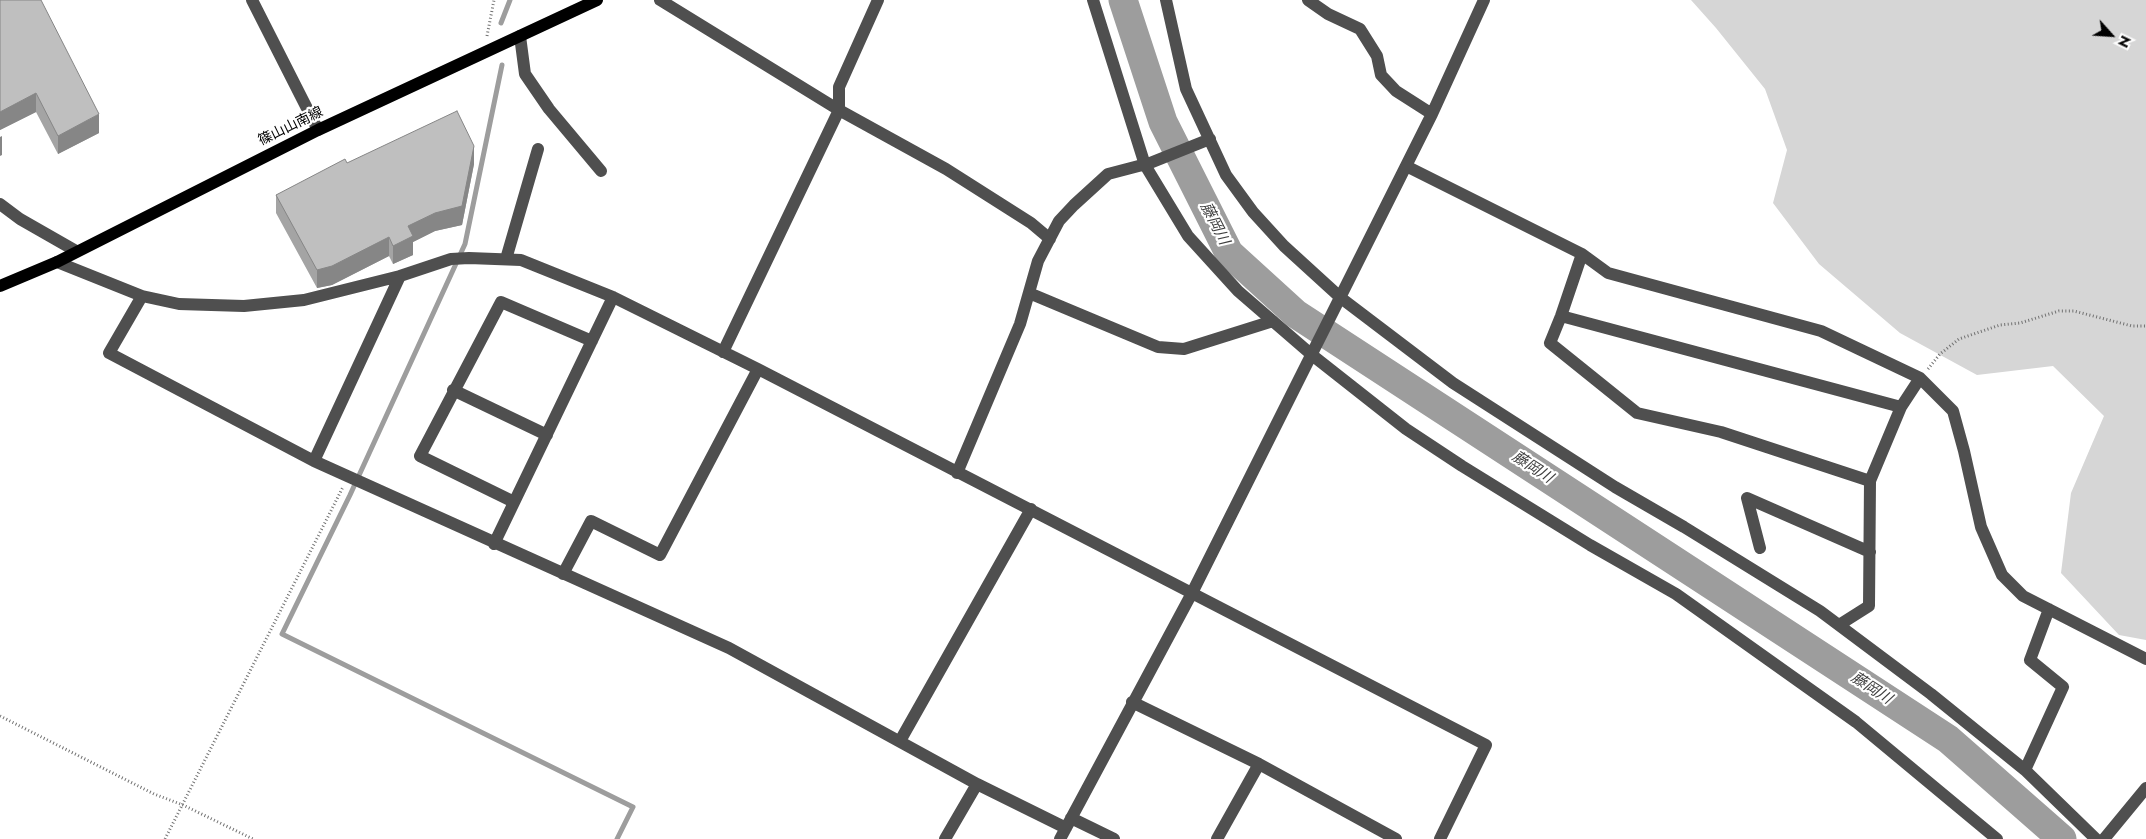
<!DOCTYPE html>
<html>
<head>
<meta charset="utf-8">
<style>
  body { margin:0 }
  #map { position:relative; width:2146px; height:839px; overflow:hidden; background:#fff; font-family:Jost,sans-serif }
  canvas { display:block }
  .north { position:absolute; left:2086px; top:10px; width:50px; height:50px; -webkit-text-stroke:4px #fff; paint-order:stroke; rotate:116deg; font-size:14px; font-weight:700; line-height:20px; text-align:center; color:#000 }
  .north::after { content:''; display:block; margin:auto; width:18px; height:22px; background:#000; clip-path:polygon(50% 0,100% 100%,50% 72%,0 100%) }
</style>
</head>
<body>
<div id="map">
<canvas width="2146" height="839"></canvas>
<div class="north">N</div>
</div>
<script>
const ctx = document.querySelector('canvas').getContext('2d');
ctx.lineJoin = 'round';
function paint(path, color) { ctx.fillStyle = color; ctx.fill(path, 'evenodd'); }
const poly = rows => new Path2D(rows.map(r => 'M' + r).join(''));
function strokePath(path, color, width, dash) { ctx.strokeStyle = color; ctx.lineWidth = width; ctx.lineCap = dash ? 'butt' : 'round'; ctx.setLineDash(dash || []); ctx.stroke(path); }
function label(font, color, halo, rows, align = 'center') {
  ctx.font = font + ' Jost,"Noto Sans JP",sans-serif'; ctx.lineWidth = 4.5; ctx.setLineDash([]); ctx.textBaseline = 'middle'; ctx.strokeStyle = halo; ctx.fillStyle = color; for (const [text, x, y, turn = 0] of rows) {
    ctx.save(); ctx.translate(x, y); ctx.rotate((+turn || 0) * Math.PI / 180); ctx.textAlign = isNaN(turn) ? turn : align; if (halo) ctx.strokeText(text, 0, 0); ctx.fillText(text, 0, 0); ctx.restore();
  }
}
paint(poly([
  [1691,0,2146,0,2146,640,2119,635,2061,573,2071,493,2104,416,2053,366,1977,375,1900,333,1819,264,1773,203,1787,150,1765,89,1716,28]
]), '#d6d6d6');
strokePath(poly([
  [501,23,510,0],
  [502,65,465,244,350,495,282,634,633,807,617,839]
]), '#9d9d9d', 5);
strokePath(poly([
  [1123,0,1163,122,1229,253,1296,314,1948,739,2062,839]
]), '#9d9d9d', 29);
strokePath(poly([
  [487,36,494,0],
  [1928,369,1940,354,1959,339,2000,325,2020,323,2059,311,2074,311,2132,326,2146,326],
  [0,716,154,794,183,805,253,839],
  [165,839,343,487]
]), '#717171', 3, [1, 2.5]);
strokePath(poly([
  [252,0,318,130],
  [660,0,839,110,723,352],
  [878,0,839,87,839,110,946,169,1031,223,1050,239],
  [1093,0,1145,165,1188,236,1238,291,1312,355,1406,429,1462,466,1590,545,1676,594,1856,722,1997,839],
  [1166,0,1186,89,1226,175,1253,212,1284,246,1341,298,1453,383,1615,487,1684,527,1820,611,1931,694,2025,770,2096,839],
  [1308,0,1328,14,1360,29,1377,56,1381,75,1396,91,1432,114],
  [520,36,525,74,549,109,601,171],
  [1406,166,1582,254,1608,273,1821,331,1920,378,1953,411,1964,451,1981,527,2002,575,2023,596,2146,659],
  [0,204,20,219,76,251],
  [1582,254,1561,316,1550,343,1637,413,1721,432,1870,481,1869,606,1839,625],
  [506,259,538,149],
  [57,262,142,296,179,304,244,306,304,300,400,276,451,259,469,258,521,260,613,297,758,369,1486,745,1440,839],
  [1029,293,1158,347,1184,349,1273,321],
  [142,296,109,353,314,461,729,648,977,784,1066,828],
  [1561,316,1901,407],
  [453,390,547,435],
  [314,461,400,276],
  [957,473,1020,324,1038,261,1059,221,1074,205,1108,174,1150,163,1210,139],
  [1870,481,1901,407,1920,378],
  [514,502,420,456,501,302,592,341],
  [494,544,613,297],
  [1760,548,1747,498,1870,552],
  [563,574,591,521,660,555,758,369],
  [1132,702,1259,764,1396,839],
  [900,741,1031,509],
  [2025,770,2063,687,2030,660,2049,609],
  [1071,818,1114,839],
  [945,839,977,784],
  [1060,839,1192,593,1432,114,1484,0],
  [1217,839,1259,764],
  [2104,839,2146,788]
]), '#4f4f4f', 12);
strokePath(poly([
  [0,286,57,262,318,130,597,0]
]), '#000', 12);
paint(poly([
  [0,0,99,133,58,154,36,112,0,130],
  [347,163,474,164,462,225,435,231,413,242,413,255,393,264,389,256,332,285,317,288,276,213,276,195]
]), '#a4a4a4');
paint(poly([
  [36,93,36,112,0,130,0,112],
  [99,114,99,133,58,154,58,136],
  [2,136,2,155,0,156,0,137],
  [474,146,474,164,462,225,435,231,413,242,413,255,393,264,393,246,408,226],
  [389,237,389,256,332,285,317,288,317,270]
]), '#868686');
const building = poly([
  [0,0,41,0,99,114,58,136,36,93,0,112,0,0],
  [457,111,474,146,462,206,435,213,408,226,413,236,393,246,389,237,332,266,317,270,276,195,345,159,347,163,457,111]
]);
paint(building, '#bfbfbf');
strokePath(building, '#868686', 1);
label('14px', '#000', '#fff', [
  ["篠山山南線",291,127,-26]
]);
label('italic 15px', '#3e3e3e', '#fff', [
  ["藤岡川",1214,224,63],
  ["藤岡川",1532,468,33],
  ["藤岡川",1871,689,33]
]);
</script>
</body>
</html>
